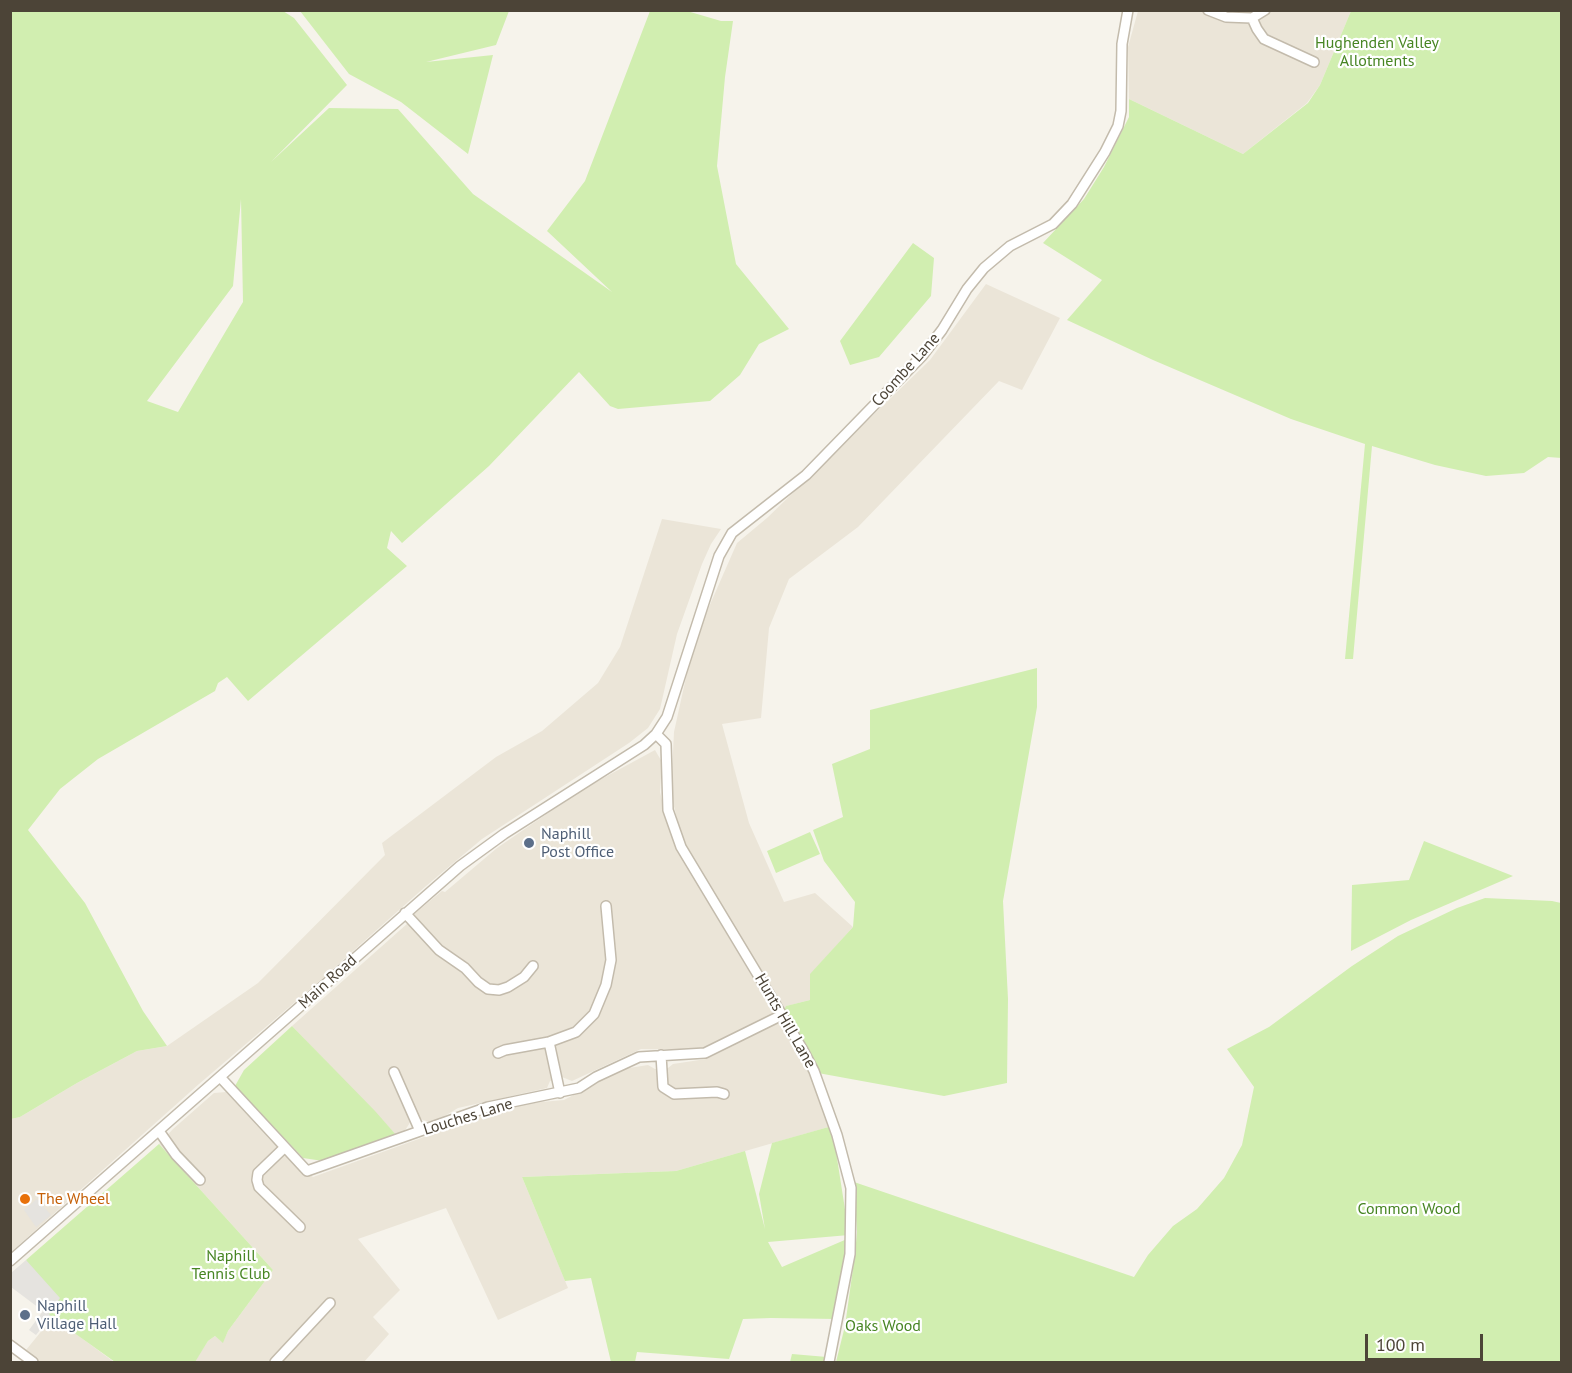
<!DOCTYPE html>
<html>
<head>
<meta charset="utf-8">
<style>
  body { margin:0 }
  #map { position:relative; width:1572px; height:1373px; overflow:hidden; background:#f6f3eb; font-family:"PT Sans",sans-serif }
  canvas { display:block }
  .frame { position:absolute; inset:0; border:12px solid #4c4437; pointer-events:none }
  .scale { position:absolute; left:1365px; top:1334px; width:118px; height:27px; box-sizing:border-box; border:3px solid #4c4437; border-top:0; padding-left:8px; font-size:18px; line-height:21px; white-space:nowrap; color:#4c4437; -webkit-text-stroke:4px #fff; paint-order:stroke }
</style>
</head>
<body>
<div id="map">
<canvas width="1572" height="1373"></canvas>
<div class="frame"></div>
<div class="scale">100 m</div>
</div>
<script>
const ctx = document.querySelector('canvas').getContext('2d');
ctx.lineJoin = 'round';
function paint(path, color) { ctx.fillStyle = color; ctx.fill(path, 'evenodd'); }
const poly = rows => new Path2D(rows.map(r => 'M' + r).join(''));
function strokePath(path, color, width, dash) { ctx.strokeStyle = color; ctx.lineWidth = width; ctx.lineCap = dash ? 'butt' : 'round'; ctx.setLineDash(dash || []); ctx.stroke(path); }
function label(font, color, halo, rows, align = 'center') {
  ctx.font = font + ' "PT Sans",sans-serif'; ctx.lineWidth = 4.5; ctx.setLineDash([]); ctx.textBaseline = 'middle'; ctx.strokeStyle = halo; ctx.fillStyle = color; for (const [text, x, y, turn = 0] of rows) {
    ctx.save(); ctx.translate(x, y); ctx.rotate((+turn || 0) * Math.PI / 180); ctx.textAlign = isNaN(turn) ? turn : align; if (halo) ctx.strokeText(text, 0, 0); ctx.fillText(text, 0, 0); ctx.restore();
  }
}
paint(poly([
  [1138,11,1351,11,1320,85,1307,103,1243,154,1129,99,1128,47],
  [986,284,1060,318,1022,390,999,381,858,527,789,579,769,628,761,718,722,724,749,823,784,902,815,893,853,927,811,974,810,1000,787,1006,784,1010,692,860,680,831,671,794,674,732,694,641,737,543,767,518,930,360],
  [662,519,721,529,711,544,702,564,677,634,660,709,648,728,629,743,482,839,426,886,315,985,199,1084,11,1252,11,1119,20,1117,77,1083,137,1051,167,1046,258,983,385,855,382,843,496,757,542,731,598,683,620,647],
  [655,750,662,762,660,792,669,829,682,858,774,1014,703,1050,641,1049,572,1081,562,1077,550,1081,547,1088,458,1108,433,1123,420,1119,411,1121,404,1132,397,1136,292,1026,408,923,420,923,414,914,442,891,445,892,497,848,583,789],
  [782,1020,805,1058,832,1126,676,1171,522,1177,568,1288,498,1320,446,1208,358,1239,400,1290,373,1317,389,1334,364,1362,194,1362,208,1341,215,1336,223,1342,228,1331,273,1270,159,1144,173,1129,214,1093,226,1092,270,1140,313,1177,488,1114,530,1103,564,1100,623,1069,648,1065,655,1069,668,1068,673,1064,706,1059],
  [53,1317,114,1362,41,1362,26,1350]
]), '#ebe5d8');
paint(poly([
  [10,11,283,11,294,18,347,85,271,162,329,108,398,109,473,194,612,292,547,231,585,181,650,11,687,11,721,21,733,21,725,77,717,166,736,264,789,329,759,344,740,375,710,401,618,409,610,406,579,372,489,466,402,543,391,531,387,548,407,566,248,701,227,677,218,683,215,691,98,759,60,789,28,830,85,903,143,1011,167,1046,137,1051,77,1083,20,1117,11,1119],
  [241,199,243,302,178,412,147,401,233,286],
  [300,11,509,11,496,45,426,62,493,55,468,154,401,102,349,74],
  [1351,11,1561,11,1562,458,1548,457,1524,473,1486,476,1435,465,1372,446,1353,659,1345,659,1365,444,1291,419,1153,360,1067,320,1102,280,1043,243,1084,199,1104,167,1129,117,1129,99,1243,154,1308,103,1320,85],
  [913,243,934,258,931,296,879,357,850,365,840,341],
  [1037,668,1037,707,1003,901,1008,999,1007,1083,944,1096,818,1073,784,1010,786,1006,810,1000,810,974,853,927,855,902,824,861,813,830,843,817,832,764,870,749,870,710],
  [810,832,820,854,776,873,767,851],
  [1424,841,1513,876,1411,920,1351,951,1352,885,1409,880],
  [1485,898,1552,901,1561,903,1561,1362,836,1362,845,1326,855,1254,857,1232,854,1182,1134,1277,1148,1255,1173,1226,1197,1209,1224,1178,1242,1145,1254,1087,1227,1049,1269,1027,1352,966,1398,936,1457,908],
  [292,1026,375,1111,397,1136,323,1161,303,1158,235,1086,244,1070],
  [832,1126,849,1235,768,1242,782,1267,847,1239,836,1319,771,1318,743,1319,729,1359,637,1352,635,1362,611,1362,591,1278,565,1281,522,1177,676,1171,745,1151,765,1229,759,1194,772,1143],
  [159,1144,273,1270,228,1331,223,1343,215,1336,208,1341,195,1362,115,1362,49,1315,26,1260],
  [792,1354,827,1357,825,1362,790,1362]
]), '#d1eeb0');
paint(poly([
  [37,1199,51,1215,36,1227,24,1210],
  [26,1260,60,1298,49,1314,51,1316,36,1335,29,1330,43,1311,11,1287,11,1273]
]), '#e5e3df');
const minor = poly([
  [1208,10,1226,17,1252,18,1257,29,1264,39,1314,62],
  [1252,18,1265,10],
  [656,734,666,744,668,810,681,847,803,1050,814,1071,837,1135,851,1188,850,1254,829,1362],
  [405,913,439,950,465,968,478,982,488,989,499,990,508,987,524,977,533,966],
  [498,1053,505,1050,549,1042],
  [661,1055,663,1087,674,1094,717,1092,724,1094],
  [394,1072,420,1131],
  [220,1077,307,1171,488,1107,579,1088,596,1077,639,1057,705,1053,782,1015],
  [560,1093,549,1042,576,1032,594,1014,606,985,611,960,606,906],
  [159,1131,176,1155,200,1180],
  [284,1148,258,1173,257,1180,259,1187,300,1227],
  [10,1261,460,866,504,834,644,745,656,734,667,717,719,556,732,533,806,475,922,356,942,330,967,289,984,268,1010,246,1053,224,1072,204,1105,152,1118,126,1121,111,1122,44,1128,10],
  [10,1345,33,1362],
  [275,1362,330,1303]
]);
strokePath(minor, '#c3bbac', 12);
strokePath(minor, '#fff', 9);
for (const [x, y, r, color] of [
  [529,843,6,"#5c6f8a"],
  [25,1199,6,"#e8710a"],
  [25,1315,6,"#5c6f8a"]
]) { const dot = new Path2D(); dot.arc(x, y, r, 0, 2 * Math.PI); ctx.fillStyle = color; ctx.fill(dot); strokePath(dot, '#fff', 2); }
label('16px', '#478523', '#fff', [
  ["Hughenden Valley",1377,43],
  ["Allotments",1377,61],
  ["Common Wood",1409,1209],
  ["Naphill",231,1256],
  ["Tennis Club",231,1274],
  ["Oaks Wood",883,1326]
]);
label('16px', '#4c4437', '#fff', [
  ["Coombe Lane",906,370,-48],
  ["Main Road",328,982,-42],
  ["Hunts Hill Lane",785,1021,60],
  ["Louches Lane",468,1117,-17]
]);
label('16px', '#4e5e75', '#fff', [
  ["Naphill",541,834],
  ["Post Office",541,852],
  ["Naphill",37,1306],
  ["Village Hall",37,1324]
], 'left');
label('16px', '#c56008', '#fff', [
  ["The Wheel",37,1199]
], 'left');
</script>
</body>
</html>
